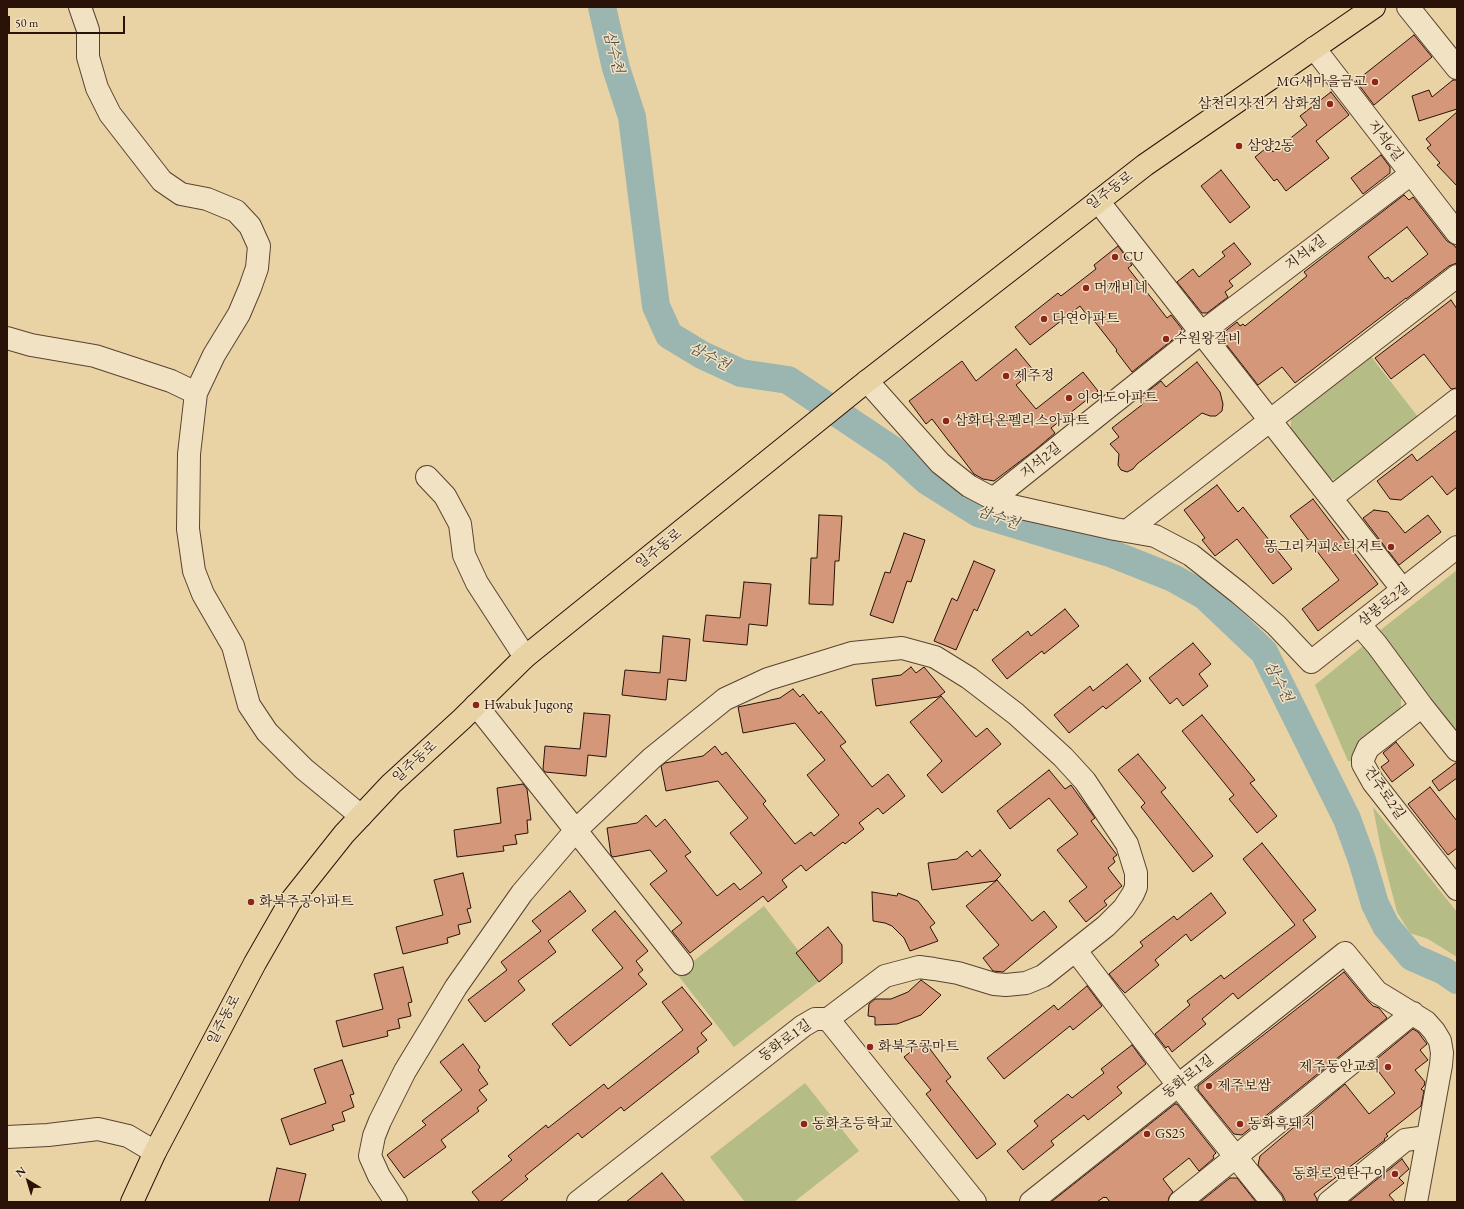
<!DOCTYPE html>
<html>
<head>
<meta charset="utf-8">
<style>
  body { margin:0 }
  #map { position:relative; width:1464px; height:1209px; overflow:hidden; background:#e9d3a4; font-family:"EB Garamond",serif }
  canvas { display:block }
  .frame { position:absolute; inset:0; border:8px solid #2a1209; pointer-events:none }
  .north { position:absolute; left:8px; top:1161px; width:40px; height:40px; -webkit-text-stroke:3px #f1e2c4; paint-order:stroke; rotate:322deg; font-size:11px; font-weight:700; line-height:16px; text-align:center; color:#2a1209 }
  .north::after { content:''; display:block; margin:auto; width:14px; height:18px; background:#2a1209; clip-path:polygon(50% 0,100% 100%,50% 72%,0 100%) }
  .scale { position:absolute; left:8px; top:16px; width:117px; height:18px; box-sizing:border-box; border:2px solid #2a1209; border-top:0; padding-left:5px; font-size:12px; line-height:14px; white-space:nowrap; color:#2a1209; -webkit-text-stroke:3px #f1e2c4; paint-order:stroke }
</style>
</head>
<body>
<div id="map">
<canvas width="1464" height="1209"></canvas>
<div class="frame"></div>
<div class="north">N</div>
<div class="scale">50 m</div>
</div>
<script>
const ctx = document.querySelector('canvas').getContext('2d');
ctx.lineJoin = 'round';
function paint(path, color) { ctx.fillStyle = color; ctx.fill(path, 'evenodd'); }
const poly = rows => new Path2D(rows.map(r => 'M' + r).join(''));
function strokePath(path, color, width, dash) { ctx.strokeStyle = color; ctx.lineWidth = width; ctx.lineCap = dash ? 'butt' : 'round'; ctx.setLineDash(dash || []); ctx.stroke(path); }
function label(font, color, halo, rows, align = 'center') {
  ctx.font = font + ' "EB Garamond","Noto Serif KR",serif'; ctx.lineWidth = 3; ctx.setLineDash([]); ctx.textBaseline = 'middle'; ctx.strokeStyle = halo; ctx.fillStyle = color; for (const [text, x, y, turn = 0] of rows) {
    ctx.save(); ctx.translate(x, y); ctx.rotate((+turn || 0) * Math.PI / 180); ctx.textAlign = isNaN(turn) ? turn : align; if (halo) ctx.strokeText(text, 0, 0); ctx.fillText(text, 0, 0); ctx.restore();
  }
}
paint(poly([
  [1370,355,1418,417,1337,480,1324,477,1291,433,1291,416],
  [1457,570,1457,733,1378,632],
  [1363,646,1401,696,1401,708,1358,742,1353,761,1348,761,1315,685],
  [1373,807,1457,912,1457,957,1428,939,1410,933,1397,912,1381,850],
  [764,906,821,980,734,1047,677,974],
  [805,1083,859,1151,794,1202,745,1202,710,1157]
]), '#b5bc86');
strokePath(poly([
  [602,7,616,68,632,117,656,306,669,335,702,355,741,373,788,380,894,451,927,481,978,513,1110,553,1173,578,1205,596,1264,652,1347,819,1362,860,1375,904,1386,926,1412,957,1444,971,1457,980]
]), '#9bb6b0', 28);
const building = poly([
  [1414,35,1432,57,1374,105,1356,81,1414,35],
  [1453,80,1457,80,1457,109,1419,121,1412,96,1429,90,1432,97,1453,80],
  [1331,92,1349,115,1316,141,1329,158,1286,191,1277,179,1274,181,1255,157,1269,146,1273,152,1307,125,1300,116,1331,92],
  [1457,112,1457,186,1437,165,1440,163,1427,148,1431,145,1426,139,1457,112],
  [1381,155,1390,167,1390,173,1363,194,1351,178,1381,155],
  [1221,170,1250,207,1230,223,1201,186,1221,170],
  [1404,195,1409,200,1413,197,1447,241,1454,245,1457,249,1457,263,1449,266,1406,299,1406,298,1295,383,1282,367,1258,385,1222,339,1223,333,1237,322,1240,326,1243,324,1245,326,1307,276,1304,272,1404,195],
  [1407,227,1428,254,1392,282,1388,277,1385,279,1368,257,1407,227],
  [1234,243,1251,264,1229,281,1233,286,1225,292,1228,297,1207,313,1202,313,1177,282,1193,269,1199,277,1225,256,1222,252,1234,243],
  [1118,246,1132,265,1128,268,1167,318,1171,315,1182,329,1181,333,1132,372,1116,351,1117,350,1088,313,1086,314,1080,306,1030,345,1015,327,1058,293,1061,296,1096,269,1094,265,1118,246],
  [1451,300,1457,309,1457,388,1451,389,1424,354,1391,379,1375,358,1451,300],
  [1016,349,1034,371,1016,385,1036,409,1083,372,1098,391,1051,428,1055,433,1035,450,994,481,983,479,974,474,932,419,926,424,909,401,962,361,976,381,1016,349],
  [1197,362,1220,392,1223,404,1222,411,1216,416,1210,416,1202,413,1137,464,1133,469,1127,472,1121,470,1118,465,1119,454,1110,444,1119,437,1112,428,1143,404,1138,399,1161,381,1166,387,1197,362],
  [1457,430,1457,487,1447,495,1432,476,1401,500,1390,499,1377,481,1412,454,1417,461,1457,430],
  [1217,485,1238,512,1243,507,1292,569,1273,584,1237,539,1215,556,1202,540,1205,538,1184,510,1217,485],
  [1313,499,1378,584,1318,631,1302,609,1339,580,1290,516,1313,499],
  [1374,510,1388,512,1405,533,1428,515,1441,532,1399,565,1363,518,1374,510],
  [819,515,842,516,839,561,835,561,833,605,809,604,811,558,817,558,819,515],
  [904,533,925,540,911,582,907,581,893,623,870,615,885,572,890,573,904,533],
  [974,561,995,570,977,611,974,609,956,650,934,641,952,598,957,601,974,561],
  [744,582,771,584,767,626,749,624,747,645,703,641,706,615,740,618,744,582],
  [1065,609,1079,626,1044,654,1042,651,1007,679,992,660,1028,631,1031,636,1065,609],
  [663,636,690,639,686,681,668,679,666,700,622,695,625,670,660,673,663,636],
  [1193,643,1211,664,1199,674,1208,686,1183,706,1177,698,1170,704,1149,678,1193,643],
  [1127,664,1141,681,1106,709,1103,706,1069,733,1054,715,1090,686,1093,691,1127,664],
  [911,667,916,673,924,667,945,692,938,697,876,706,872,679,901,675,911,667],
  [793,689,800,697,803,694,819,714,821,711,846,742,840,746,872,787,888,774,905,796,883,814,878,808,859,823,864,829,845,844,843,842,806,871,801,865,782,880,787,887,768,902,763,896,690,953,672,931,682,923,650,884,667,871,650,850,613,857,611,855,607,828,637,823,646,815,656,827,665,819,691,852,685,856,717,896,734,883,740,890,762,873,730,833,748,818,718,781,666,791,661,766,665,763,703,756,715,746,722,755,726,752,766,801,763,804,795,844,811,832,814,836,839,815,807,775,825,760,795,723,743,733,738,707,780,698,793,689],
  [941,696,976,737,987,728,1001,744,942,793,927,775,942,761,910,722,941,696],
  [584,713,610,715,606,757,588,755,586,776,545,772,543,769,545,746,580,749,584,713],
  [1202,715,1255,780,1250,783,1277,816,1257,833,1229,799,1234,795,1182,731,1202,715],
  [1396,742,1414,765,1392,782,1381,767,1389,761,1383,753,1396,742],
  [1138,754,1166,788,1161,792,1213,856,1193,872,1141,807,1145,803,1118,770,1138,754],
  [1457,762,1457,778,1439,791,1432,781,1457,762],
  [1049,770,1065,789,1071,785,1095,818,1091,821,1117,855,1113,858,1115,862,1108,868,1122,886,1104,901,1107,905,1086,922,1069,901,1087,887,1057,850,1078,834,1049,798,1010,829,997,811,1049,770],
  [523,784,527,789,531,820,527,820,528,833,515,835,517,844,503,846,504,851,457,857,454,830,501,823,497,788,523,784],
  [1430,787,1457,821,1457,848,1448,855,1408,804,1430,787],
  [1262,843,1316,910,1303,920,1316,937,1238,999,1233,993,1202,1019,1206,1024,1172,1052,1168,1046,1166,1048,1155,1034,1190,1005,1187,1001,1221,975,1224,979,1295,925,1243,859,1262,843],
  [980,850,1001,875,995,881,932,890,928,863,957,859,967,851,972,857,980,850],
  [463,873,471,908,467,909,471,922,458,925,460,934,447,938,448,943,403,954,396,927,443,915,434,880,463,873],
  [997,880,1032,921,1044,911,1057,927,1003,972,993,971,983,958,999,945,966,906,997,880],
  [570,891,586,911,548,941,556,952,518,981,525,990,485,1022,468,1000,507,970,501,962,541,931,532,921,570,891],
  [872,892,897,896,898,893,918,901,935,923,930,927,938,941,910,951,904,938,892,926,885,923,873,921,872,892],
  [1211,893,1226,913,1191,941,1186,934,1155,960,1159,965,1125,993,1122,990,1109,974,1143,946,1140,942,1174,916,1177,920,1211,893],
  [615,911,648,951,636,961,643,970,638,974,647,984,570,1046,552,1024,623,968,592,930,615,911],
  [828,927,842,945,842,963,819,982,796,953,828,927],
  [403,967,412,1002,408,1003,411,1016,398,1019,400,1028,387,1031,388,1036,343,1047,336,1021,383,1009,374,974,403,967],
  [1344,972,1367,1000,1373,1006,1379,1008,1387,1018,1242,1135,1234,1134,1198,1090,1198,1086,1344,972],
  [921,980,941,995,921,1015,897,1024,875,1025,875,1017,868,1016,869,1004,875,999,891,999,908,992,921,980],
  [1087,986,1102,1006,1073,1030,1070,1026,1004,1079,987,1058,1054,1005,1058,1010,1087,986],
  [682,987,712,1024,701,1033,707,1040,697,1048,699,1052,624,1111,621,1107,582,1138,578,1133,525,1176,528,1179,500,1202,480,1202,472,1192,512,1160,508,1156,546,1125,548,1128,604,1084,608,1089,683,1030,662,1002,682,987],
  [1413,1029,1418,1032,1427,1044,1420,1050,1428,1060,1415,1070,1425,1082,1424,1086,1421,1089,1424,1091,1421,1106,1386,1134,1388,1136,1384,1139,1385,1140,1314,1194,1317,1199,1317,1202,1286,1202,1282,1194,1258,1165,1260,1156,1345,1084,1369,1114,1394,1094,1395,1093,1372,1063,1413,1029],
  [924,1041,951,1077,946,1081,996,1144,977,1159,926,1094,931,1090,904,1057,924,1041],
  [463,1044,480,1067,478,1070,488,1084,479,1090,487,1100,477,1108,479,1111,441,1140,446,1147,404,1178,387,1155,426,1125,422,1121,462,1090,440,1062,463,1044],
  [1132,1045,1146,1064,1117,1087,1122,1093,1088,1120,1084,1115,1051,1141,1054,1145,1023,1170,1007,1151,1038,1126,1034,1121,1068,1094,1072,1098,1104,1073,1101,1069,1132,1045],
  [342,1060,354,1094,350,1095,354,1107,342,1112,345,1121,332,1125,334,1130,290,1145,281,1119,326,1103,314,1069,342,1060],
  [1175,1104,1177,1104,1216,1153,1213,1156,1214,1158,1199,1171,1189,1158,1163,1179,1173,1192,1169,1197,1168,1202,1110,1202,1106,1197,1105,1198,1104,1197,1097,1202,1051,1202,1175,1104],
  [1402,1159,1409,1169,1399,1178,1404,1183,1389,1195,1395,1202,1349,1202,1402,1159],
  [277,1168,306,1174,299,1202,269,1202,277,1168],
  [662,1173,685,1202,626,1202,662,1173],
  [1230,1178,1237,1178,1256,1202,1200,1202,1230,1178]
]);
paint(building, '#d5977a');
strokePath(building, '#2a1209', 1);
const minor = poly([
  [80,7,88,30,88,57,97,88,110,114,162,181,181,194,207,199,236,211,250,226,259,246,257,268,250,288,239,314,214,355,196,393,189,454,188,529,194,571,203,594,233,646,249,705,267,732,304,769,361,816],
  [1408,7,1457,68],
  [1314,48,1457,233],
  [1098,201,1403,590],
  [7,338,31,345,95,356,171,381,196,393],
  [867,381,940,463,969,486,1003,504,1115,529,1155,536,1191,555,1239,593,1276,625,1311,662,1457,547],
  [427,477,445,496,460,524,464,555,477,583,525,657],
  [1331,498,1457,400],
  [993,499,1201,333,1411,174],
  [1127,531,1457,276],
  [1359,624,1377,645,1422,706,1368,748,1363,759,1363,764,1373,782,1457,889],
  [476,705,682,964],
  [1422,706,1457,750],
  [1076,951,1178,1085,1272,1202],
  [7,1137,48,1135,98,1129,128,1136,155,1152],
  [396,1202,379,1176,370,1156,374,1136,380,1121,405,1071,456,987,522,893,576,830,652,758,725,699,768,679,852,653,902,648,935,657,969,678,1016,714,1063,757,1085,781,1127,844,1136,873,1136,887,1133,894,1124,908,1106,926,1043,976,1026,983,1006,985,994,984,958,973,934,969,919,967,885,976,828,1019],
  [578,1202,803,1026,815,1019,828,1019,975,1202],
  [1031,1202,1345,953,1377,992,1426,1022,1434,1031,1440,1041,1442,1053,1441,1065,1416,1202],
  [1180,1202,1413,1013],
  [1329,1202,1405,1140,1427,1137]
]);
const major = poly([
  [132,1202,155,1152,255,963,290,902,344,834,391,784,462,719,525,657,857,389,1145,165,1374,7]
]);
strokePath(minor, '#5a4230', 24);
strokePath(major, '#2a1209', 24);
strokePath(minor, '#f1e2c4', 22);
strokePath(major, '#e9d3a4', 22);
for (const [x, y, r, color] of [
  [1375,82,4,"#8f2418"],
  [1330,104,4,"#8f2418"],
  [1239,146,4,"#8f2418"],
  [1115,257,4,"#8f2418"],
  [1086,288,4,"#8f2418"],
  [1044,319,4,"#8f2418"],
  [1166,339,4,"#8f2418"],
  [1006,376,4,"#8f2418"],
  [1069,398,4,"#8f2418"],
  [946,421,4,"#8f2418"],
  [1391,547,4,"#8f2418"],
  [476,705,4,"#8f2418"],
  [251,902,4,"#8f2418"],
  [870,1047,4,"#8f2418"],
  [1388,1067,4,"#8f2418"],
  [1209,1086,4,"#8f2418"],
  [804,1124,4,"#8f2418"],
  [1240,1124,4,"#8f2418"],
  [1147,1134,4,"#8f2418"],
  [1395,1174,4,"#8f2418"]
]) { const dot = new Path2D(); dot.arc(x, y, r, 0, 2 * Math.PI); ctx.fillStyle = color; ctx.fill(dot); strokePath(dot, '#f1e2c4', 1.5); }
label('14px', '#2a1209', '#f1e2c4', [
  ["MG새마을금고",1367,82,"right"],
  ["삼천리자전거 삼화점",1322,104,"right"],
  ["삼양2동",1247,146],
  ["CU",1123,257],
  ["머깨비네",1094,288],
  ["다연아파트",1052,319],
  ["수원왕갈비",1174,339],
  ["제주정",1014,376],
  ["이어도아파트",1077,398],
  ["삼화다온펠리스아파트",954,421],
  ["똥그리커피&디저트",1383,547,"right"],
  ["Hwabuk Jugong",484,705],
  ["화북주공아파트",259,902],
  ["화북주공마트",878,1047],
  ["제주동안교회",1380,1067,"right"],
  ["제주보쌈",1217,1086],
  ["동화초등학교",812,1124],
  ["동화흑돼지",1248,1124],
  ["GS25",1155,1134],
  ["동화로연탄구이",1387,1174,"right"]
], 'left');
label('14px', '#2a1209', '#f1e2c4', [
  ["지석6길",1385,141,52],
  ["일주동로",1110,191,-37],
  ["지석4길",1306,253,-37],
  ["지석2길",1041,461,-39],
  ["일주동로",659,549,-39],
  ["삼봉로2길",1384,605,-38],
  ["일주동로",415,762,-42],
  ["건주로2길",1384,793,55],
  ["일주동로",224,1020,-62],
  ["동화로1길",785,1041,-36],
  ["동화로1길",1188,1077,-38]
]);
label('italic 15px', '#524b43', '#f1e2c4', [
  ["삼수천",613,52,76],
  ["삼수천",709,357,28],
  ["삼수천",998,518,19],
  ["삼수천",1278,682,63]
]);
</script>
</body>
</html>
